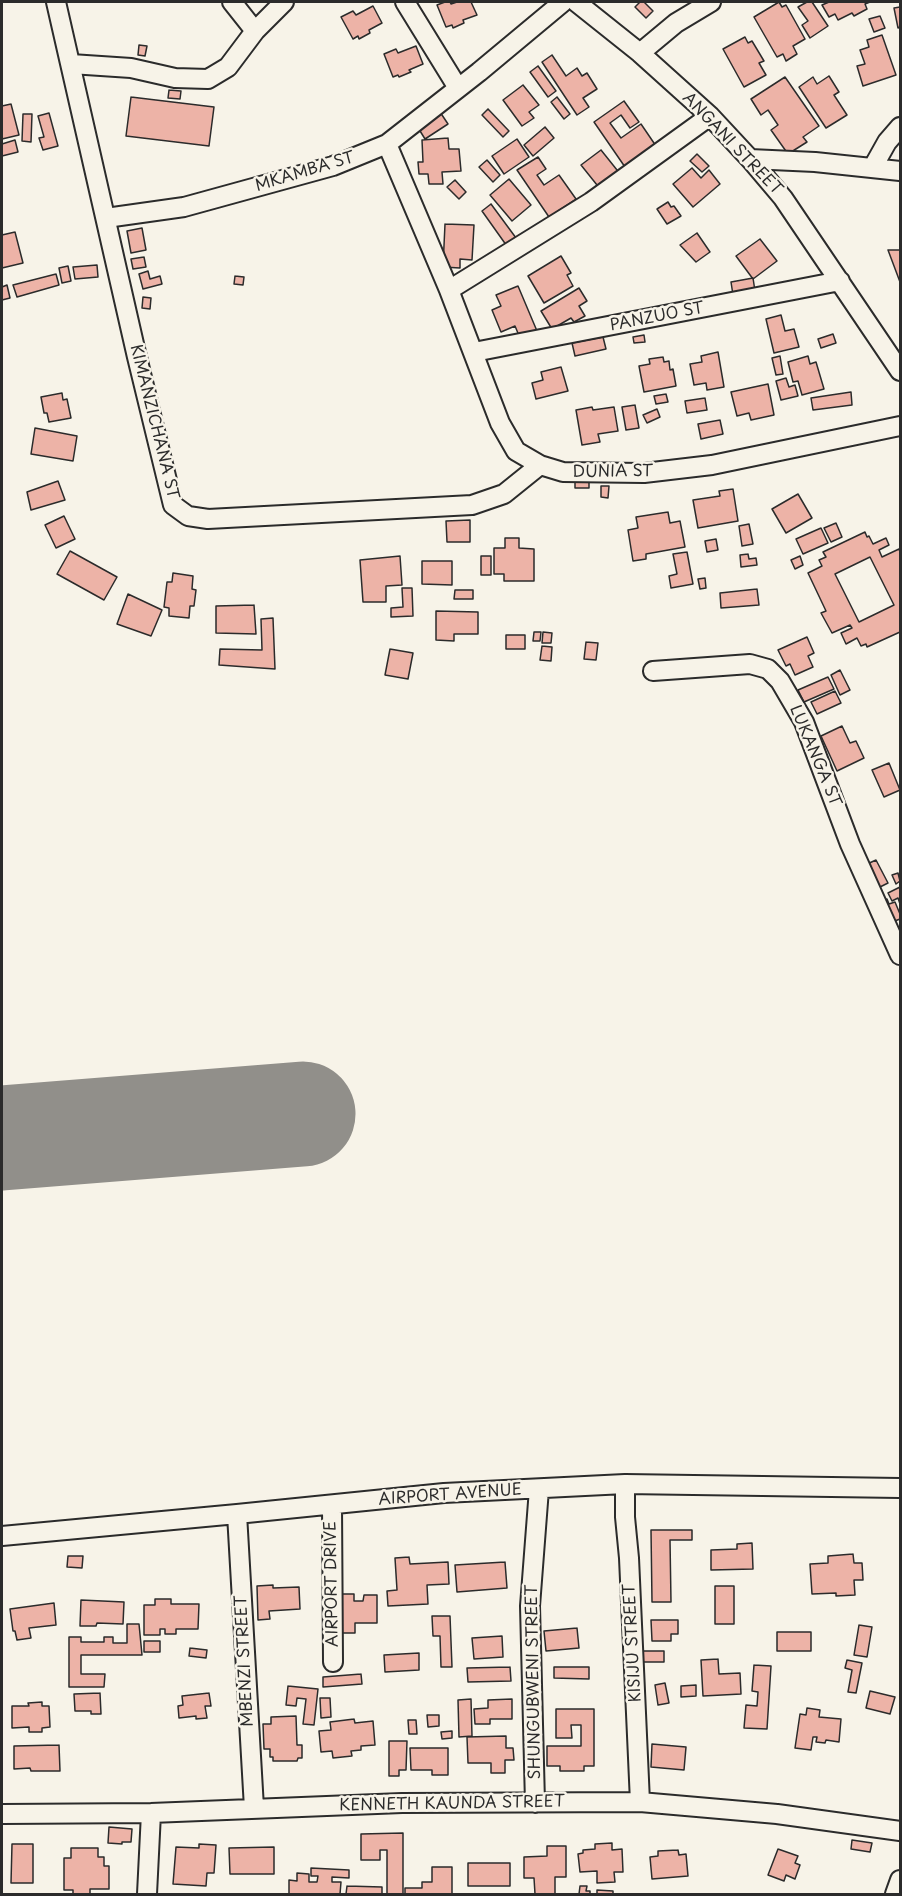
<!DOCTYPE html>
<html>
<head>
<meta charset="utf-8">
<style>
  body { margin:0 }
  #map { position:relative; width:902px; height:1896px; overflow:hidden; background:#f7f3e8; font-family:"Playpen Sans",sans-serif }
  canvas { display:block }
  .frame { position:absolute; inset:0; border:3px solid #2b2b2b; pointer-events:none }
</style>
</head>
<body>
<div id="map">
<canvas width="902" height="1896"></canvas>
<div class="frame"></div>
</div>
<script>
const ctx = document.querySelector('canvas').getContext('2d');
ctx.lineJoin = 'round';
const poly = rows => new Path2D(rows.map(r => 'M' + r).join(''));
function strokePath(path, color, width, dash) { ctx.strokeStyle = color; ctx.lineWidth = width; ctx.lineCap = dash ? 'butt' : 'round'; ctx.setLineDash(dash || []); ctx.stroke(path); }
function paint(path, color) { ctx.fillStyle = color; ctx.fill(path, 'evenodd'); }
function label(font, color, halo, rows, align = 'center') {
  ctx.font = font + ' "Playpen Sans",sans-serif'; ctx.lineWidth = 5; ctx.setLineDash([]); ctx.textBaseline = 'middle'; ctx.strokeStyle = halo; ctx.fillStyle = color; for (const [text, x, y, turn = 0] of rows) {
    ctx.save(); ctx.translate(x, y); ctx.rotate((+turn || 0) * Math.PI / 180); ctx.textAlign = isNaN(turn) ? turn : align; if (halo) ctx.strokeText(text, 0, 0); ctx.fillText(text, 0, 0); ctx.restore();
  }
}
strokePath(poly([
  [2,1138,303,1114]
]), '#918f8a', 105);
const building = poly([
  [445,2,450,2,451,4,457,2,471,2,477,15,463,20,464,23,453,28,452,25,446,27,437,5,445,2],
  [640,2,644,2,653,11,646,18,635,7,640,2],
  [779,2,782,7,786,5,805,39,793,46,797,54,786,61,783,54,777,57,754,17,779,2],
  [807,2,812,2,828,26,810,38,802,25,808,21,798,7,807,2],
  [829,2,870,2,865,4,867,9,854,16,852,13,838,20,835,14,829,17,822,5,829,2],
  [373,6,382,23,369,30,370,33,359,39,358,36,353,39,341,17,353,11,356,15,373,6],
  [900,7,900,27,898,28,894,8,900,7],
  [880,16,885,28,874,32,869,19,880,16],
  [882,35,896,75,863,86,857,66,865,64,860,50,869,47,867,40,882,35],
  [745,37,748,43,752,41,764,61,759,63,766,75,744,87,723,49,745,37],
  [139,45,147,46,145,56,138,55,139,45],
  [416,46,423,64,409,70,411,72,399,77,398,75,393,77,384,54,396,49,398,53,416,46],
  [552,55,566,76,577,68,582,76,587,73,597,89,583,98,589,107,577,115,542,62,552,55],
  [538,66,556,91,548,97,530,72,538,66],
  [829,76,839,92,834,95,847,115,826,128,799,87,813,77,817,84,829,76],
  [785,77,819,126,803,137,807,142,788,154,771,130,778,125,768,110,761,115,751,99,785,77],
  [523,85,539,105,529,112,534,118,522,126,503,100,523,85],
  [169,90,181,91,180,99,168,98,169,90],
  [131,97,214,107,209,146,126,136,131,97],
  [557,97,570,114,564,119,551,102,557,97],
  [624,101,639,122,630,128,621,115,610,123,621,138,641,124,656,146,625,167,594,122,624,101],
  [11,104,19,135,2,139,2,106,11,104],
  [488,109,509,131,503,137,482,115,488,109],
  [440,112,448,124,425,139,417,126,440,112],
  [49,113,58,146,43,150,39,138,44,137,38,116,49,113],
  [23,114,32,114,31,142,22,141,23,114],
  [545,127,554,138,533,156,524,145,545,127],
  [448,138,449,149,459,149,461,171,442,172,443,184,429,184,428,174,419,174,418,162,423,162,422,140,448,138],
  [517,139,529,157,504,174,492,156,517,139],
  [15,140,18,152,2,156,2,144,15,140],
  [601,150,621,175,601,190,581,165,601,150],
  [697,154,709,166,702,172,690,161,697,154],
  [538,157,546,169,537,175,544,185,559,175,576,199,549,217,517,170,538,157],
  [487,160,500,175,493,182,479,167,487,160],
  [692,168,701,178,709,170,720,184,693,207,673,184,692,168],
  [509,179,531,205,512,221,490,195,509,179],
  [455,180,466,192,459,199,447,187,455,180],
  [668,202,671,207,674,206,681,216,667,224,657,209,668,202],
  [491,204,519,242,509,249,482,211,491,204],
  [445,224,474,225,472,260,460,259,460,268,443,267,445,224],
  [142,228,146,250,131,253,127,231,142,228],
  [15,232,23,263,2,268,2,235,15,232],
  [697,233,710,252,696,262,680,245,697,233],
  [760,239,777,261,753,279,736,256,760,239],
  [888,250,900,250,900,282,888,250],
  [561,256,571,273,567,275,573,286,544,303,528,276,561,256],
  [144,257,146,267,133,269,131,259,144,257],
  [97,265,98,277,75,279,73,267,97,265],
  [68,266,71,281,62,283,59,268,68,266],
  [148,271,150,279,160,276,162,284,143,289,139,274,148,271],
  [56,274,59,285,17,297,13,285,56,274],
  [235,276,244,277,243,285,234,284,235,276],
  [753,278,755,291,733,295,731,282,753,278],
  [7,285,10,298,2,300,2,287,7,285],
  [518,286,537,331,520,338,515,326,501,332,492,310,501,306,496,295,518,286],
  [579,288,587,301,579,306,585,316,574,322,571,318,552,329,541,311,579,288],
  [143,297,151,298,150,309,142,308,143,297],
  [781,315,785,331,794,329,799,347,774,353,766,319,781,315],
  [833,334,836,343,821,348,818,339,833,334],
  [644,335,645,342,634,343,633,337,644,335],
  [603,337,606,349,575,356,572,343,603,337],
  [718,352,724,387,707,390,706,383,694,385,690,364,702,362,701,356,718,352],
  [780,356,783,374,776,375,772,358,780,356],
  [808,356,810,364,816,362,824,389,802,395,798,381,793,382,788,362,808,356],
  [663,357,664,362,669,361,670,370,673,369,676,386,644,392,639,366,650,364,649,359,663,357],
  [561,367,568,391,536,399,532,383,543,380,541,372,561,367],
  [786,378,789,387,795,385,798,396,781,400,776,381,786,378],
  [768,384,774,415,751,420,749,413,737,416,731,392,768,384],
  [851,392,852,405,813,410,811,398,851,392],
  [62,393,63,400,67,399,71,418,49,422,47,413,44,413,41,397,62,393],
  [666,394,668,402,656,404,654,396,666,394],
  [705,398,707,410,687,413,685,401,705,398],
  [635,405,639,428,626,430,622,407,635,405],
  [592,407,593,410,614,407,618,431,598,434,600,442,582,445,576,410,592,407],
  [657,409,660,417,647,423,643,415,657,409],
  [720,420,723,434,701,439,698,424,720,420],
  [35,428,77,436,73,461,31,454,35,428],
  [575,477,589,477,589,488,575,488,575,477],
  [58,481,65,500,31,510,27,492,58,481],
  [601,486,609,486,608,498,601,497,601,486],
  [733,489,738,521,698,528,693,500,720,496,719,491,733,489],
  [798,494,812,518,786,533,772,509,798,494],
  [668,512,670,523,680,521,685,547,646,554,646,559,633,561,628,530,638,528,636,517,668,512],
  [64,516,75,539,56,548,45,525,64,516],
  [470,520,470,542,447,542,446,521,470,520],
  [836,523,842,537,831,542,824,528,836,523],
  [749,524,753,544,742,546,739,526,749,524],
  [821,528,828,543,803,554,796,539,821,528],
  [865,532,867,537,869,536,873,544,886,538,889,545,879,550,882,557,899,549,900,552,900,632,867,647,866,644,861,646,857,638,846,644,841,633,852,628,850,625,832,633,821,613,826,611,808,573,822,566,819,560,826,557,823,552,865,532],
  [870,557,894,605,859,622,835,574,870,557],
  [505,538,519,538,519,548,534,549,534,581,504,581,504,574,494,574,494,548,505,548,505,538],
  [716,539,718,550,707,552,705,541,716,539],
  [70,551,117,577,104,600,57,574,70,551],
  [687,552,693,584,671,588,669,576,677,574,673,554,687,552],
  [748,554,749,559,756,558,757,565,741,567,740,555,748,554],
  [400,556,402,585,386,586,386,602,363,602,360,560,400,556],
  [481,556,491,556,491,575,481,575,481,556],
  [800,556,803,565,795,569,791,560,800,556],
  [422,561,452,561,452,585,422,584,422,561],
  [173,573,193,576,192,589,196,590,194,606,190,606,189,618,169,616,169,608,164,607,167,582,172,582,173,573],
  [705,578,706,588,700,589,698,579,705,578],
  [402,588,412,588,413,616,391,617,391,608,403,607,402,588],
  [757,589,759,605,721,608,720,593,757,589],
  [455,590,473,590,473,599,454,599,455,590],
  [128,594,162,610,151,636,117,624,128,594],
  [254,605,256,634,216,633,216,606,254,605],
  [436,611,478,612,478,634,454,634,454,641,436,640,436,611],
  [273,618,275,669,219,665,220,649,262,650,261,619,273,618],
  [534,632,541,632,540,641,533,641,534,632],
  [543,632,552,633,551,643,542,643,543,632],
  [506,635,525,635,525,649,506,649,506,635],
  [807,637,814,653,808,656,813,667,795,675,790,664,786,666,778,650,807,637],
  [586,642,598,643,596,660,584,659,586,642],
  [542,646,552,647,551,661,540,660,542,646],
  [390,649,413,653,408,679,385,675,390,649],
  [840,670,850,690,840,695,831,675,840,670],
  [828,677,834,689,804,702,798,690,828,677],
  [835,691,841,703,817,714,811,702,835,691],
  [842,726,850,743,856,741,864,758,837,771,821,736,842,726],
  [889,763,900,790,884,797,872,770,889,763],
  [876,860,888,883,876,889,865,865,876,860],
  [898,873,900,881,896,884,892,875,898,873],
  [900,887,900,904,898,898,892,901,888,893,900,887],
  [887,899,889,904,895,902,900,914,900,919,887,924,878,903,887,899],
  [651,1530,692,1530,692,1540,670,1540,671,1602,652,1602,651,1530],
  [752,1543,753,1569,711,1570,711,1550,737,1549,737,1544,752,1543],
  [853,1554,854,1563,862,1563,863,1580,854,1580,855,1595,836,1596,836,1593,812,1594,810,1564,828,1563,828,1556,853,1554],
  [68,1556,83,1556,82,1568,67,1567,68,1556],
  [409,1557,410,1564,448,1562,449,1584,427,1585,428,1604,388,1606,387,1591,397,1590,395,1558,409,1557],
  [505,1562,507,1588,457,1592,455,1565,505,1562],
  [273,1585,273,1588,299,1587,300,1609,269,1611,270,1619,258,1620,257,1586,273,1585],
  [715,1586,734,1586,734,1624,715,1624,715,1586],
  [337,1594,354,1594,354,1601,363,1601,364,1595,377,1595,377,1623,355,1623,355,1633,337,1633,337,1594],
  [155,1599,171,1599,171,1604,199,1604,198,1629,176,1629,176,1634,165,1634,165,1629,160,1629,160,1635,144,1635,144,1605,155,1605,155,1599],
  [81,1600,124,1602,123,1624,97,1623,96,1626,80,1626,81,1600],
  [54,1603,56,1625,29,1628,31,1638,17,1640,15,1631,13,1631,10,1609,54,1603],
  [432,1616,450,1616,452,1667,441,1667,440,1636,433,1636,432,1616],
  [651,1620,678,1620,678,1634,671,1634,671,1641,652,1641,651,1620],
  [127,1624,139,1624,142,1655,81,1655,81,1674,105,1674,104,1687,69,1687,69,1637,81,1637,81,1642,104,1642,104,1637,113,1637,113,1643,127,1643,127,1624],
  [859,1625,872,1627,867,1657,854,1655,859,1625],
  [577,1628,579,1648,546,1651,544,1631,577,1628],
  [777,1632,811,1632,811,1651,777,1651,777,1632],
  [502,1636,503,1657,474,1659,472,1638,502,1636],
  [144,1641,160,1641,160,1652,144,1652,144,1641],
  [190,1648,207,1650,206,1658,189,1656,190,1648],
  [638,1651,664,1651,664,1662,638,1662,638,1651],
  [419,1653,419,1670,385,1672,384,1655,419,1653],
  [718,1659,719,1674,740,1673,741,1694,703,1696,701,1660,718,1659],
  [847,1660,862,1663,856,1693,848,1692,852,1670,845,1668,847,1660],
  [754,1665,771,1666,767,1729,744,1728,746,1705,757,1706,758,1692,752,1691,754,1665],
  [510,1667,511,1681,468,1682,467,1668,510,1667],
  [554,1667,589,1667,589,1679,554,1678,554,1667],
  [361,1674,362,1684,323,1687,323,1677,361,1674],
  [665,1683,669,1703,658,1705,655,1685,665,1683],
  [696,1685,696,1696,681,1697,681,1686,696,1685],
  [288,1686,318,1689,314,1725,303,1724,306,1699,297,1698,296,1706,286,1705,288,1686],
  [870,1691,895,1697,890,1714,866,1708,870,1691],
  [100,1693,101,1714,91,1714,91,1711,75,1711,74,1694,100,1693],
  [209,1693,211,1706,205,1706,207,1718,196,1719,196,1716,179,1718,178,1706,183,1705,182,1696,209,1693],
  [320,1698,330,1698,331,1717,321,1718,320,1698],
  [471,1699,472,1736,459,1737,458,1700,471,1699],
  [512,1699,512,1719,490,1719,490,1724,475,1724,474,1709,488,1708,488,1700,512,1699],
  [42,1702,42,1706,49,1706,50,1727,42,1728,42,1732,29,1732,29,1727,12,1728,12,1706,29,1706,28,1703,42,1702],
  [807,1708,820,1710,819,1717,841,1719,839,1742,826,1740,825,1743,816,1742,817,1737,813,1737,811,1750,795,1748,800,1714,806,1715,807,1708],
  [556,1709,594,1709,594,1766,584,1766,584,1771,560,1771,560,1766,547,1766,547,1746,581,1746,581,1725,571,1725,572,1738,556,1738,556,1709],
  [427,1715,439,1715,439,1726,428,1727,427,1715],
  [296,1716,297,1745,302,1745,302,1758,298,1758,297,1761,273,1761,273,1757,270,1757,270,1749,264,1749,263,1724,271,1724,271,1717,296,1716],
  [354,1719,355,1723,373,1721,375,1745,361,1746,361,1750,351,1751,352,1756,333,1758,332,1751,321,1752,319,1731,331,1730,330,1722,354,1719],
  [408,1720,416,1720,417,1734,409,1734,408,1720],
  [452,1731,452,1738,442,1739,441,1732,452,1731],
  [506,1736,506,1748,513,1748,514,1760,505,1760,505,1773,491,1773,491,1763,468,1763,467,1737,506,1736],
  [389,1741,407,1741,406,1770,399,1770,399,1776,389,1776,389,1741],
  [652,1744,686,1747,684,1770,651,1767,652,1744],
  [59,1745,60,1771,31,1771,30,1768,14,1769,14,1746,59,1745],
  [410,1748,448,1748,448,1775,432,1775,432,1770,411,1770,410,1748],
  [109,1827,132,1829,131,1842,122,1842,122,1844,108,1843,109,1827],
  [403,1833,403,1894,387,1894,387,1850,380,1850,380,1860,361,1860,361,1834,403,1833],
  [852,1840,872,1843,870,1852,851,1849,852,1840],
  [612,1843,612,1850,622,1849,623,1872,614,1872,615,1882,597,1883,597,1871,580,1872,578,1854,583,1853,583,1850,595,1849,595,1844,612,1843],
  [12,1844,33,1844,33,1883,11,1883,12,1844],
  [199,1844,216,1845,214,1873,207,1873,206,1886,173,1884,176,1847,199,1848,199,1844],
  [547,1846,566,1846,566,1877,555,1877,555,1894,535,1894,534,1878,524,1878,524,1857,547,1856,547,1846],
  [274,1847,274,1874,230,1874,229,1848,274,1847],
  [71,1848,98,1848,98,1857,104,1857,104,1866,109,1866,109,1889,90,1889,90,1894,73,1894,73,1890,64,1890,64,1858,71,1858,71,1848],
  [778,1849,798,1856,795,1863,800,1865,795,1879,786,1875,784,1881,768,1875,778,1849],
  [678,1850,679,1855,686,1854,688,1876,652,1879,650,1857,658,1856,658,1851,678,1850],
  [468,1863,510,1863,510,1886,468,1886,468,1863],
  [432,1867,452,1867,452,1894,405,1894,405,1888,422,1888,422,1882,432,1882,432,1867],
  [311,1868,349,1870,349,1878,332,1877,332,1882,341,1882,340,1894,289,1894,289,1880,297,1881,297,1873,309,1874,309,1882,317,1882,318,1876,311,1876,311,1868],
  [347,1886,382,1887,382,1894,346,1894,347,1886],
  [580,1886,587,1886,586,1891,590,1891,590,1894,579,1894,580,1886],
  [597,1890,613,1891,613,1894,597,1894,597,1890]
]);
paint(building, '#edb3a7');
strokePath(building, '#2b2b2b', 1.5);
const minor = poly([
  [56,2,137,357,173,505,188,516,208,519,472,505,504,494,540,465],
  [232,2,255,31],
  [405,2,458,88],
  [576,2,640,53,710,116,750,159,783,198,900,371],
  [640,53,676,23,711,2],
  [71,64,131,68,175,78,208,79,228,67,255,31,284,2],
  [387,144,449,290,500,423,516,451,540,465,563,472,644,473,712,465,900,426],
  [750,159,815,162,900,171],
  [873,167,887,142,900,127],
  [106,218,184,207,333,166,387,144,479,72,563,2],
  [449,290,591,202,710,116],
  [474,352,840,281],
  [653,671,750,664,768,669,780,681,804,722,850,844,900,955],
  [625,1484,625,1517,629,1558,640,1802],
  [332,1505,333,1662],
  [237,1514,254,1808],
  [2,1536,237,1514,444,1493,625,1484,900,1488],
  [535,1803,530,1606,539,1489],
  [2,1814,151,1813,402,1803,640,1802,777,1814,900,1831],
  [147,1894,151,1813],
  [895,1894,900,1880]
]);
strokePath(minor, '#2b2b2b', 22);
strokePath(minor, '#f7f3e8', 18);
label('16px', '#2b2b2b', '#f7f3e8', [
  ["ANGANI STREET",732,144,46],
  ["MKAMBA ST",305,172,-17],
  ["PANZUO ST",657,317,-11],
  ["KIMANZICHANA ST",154,422,76],
  ["DUNIA ST",613,472,-1],
  ["LUKANGA ST",815,756,67],
  ["AIRPORT AVENUE",450,1495,-4],
  ["AIRPORT DRIVE",332,1584,-91],
  ["KISIJU STREET",633,1643,-93],
  ["MBENZI STREET",245,1661,-93],
  ["SHUNGUBWENI STREET",534,1682,-91],
  ["KENNETH KAUNDA STREET",452,1804,-1]
]);
</script>
</body>
</html>
